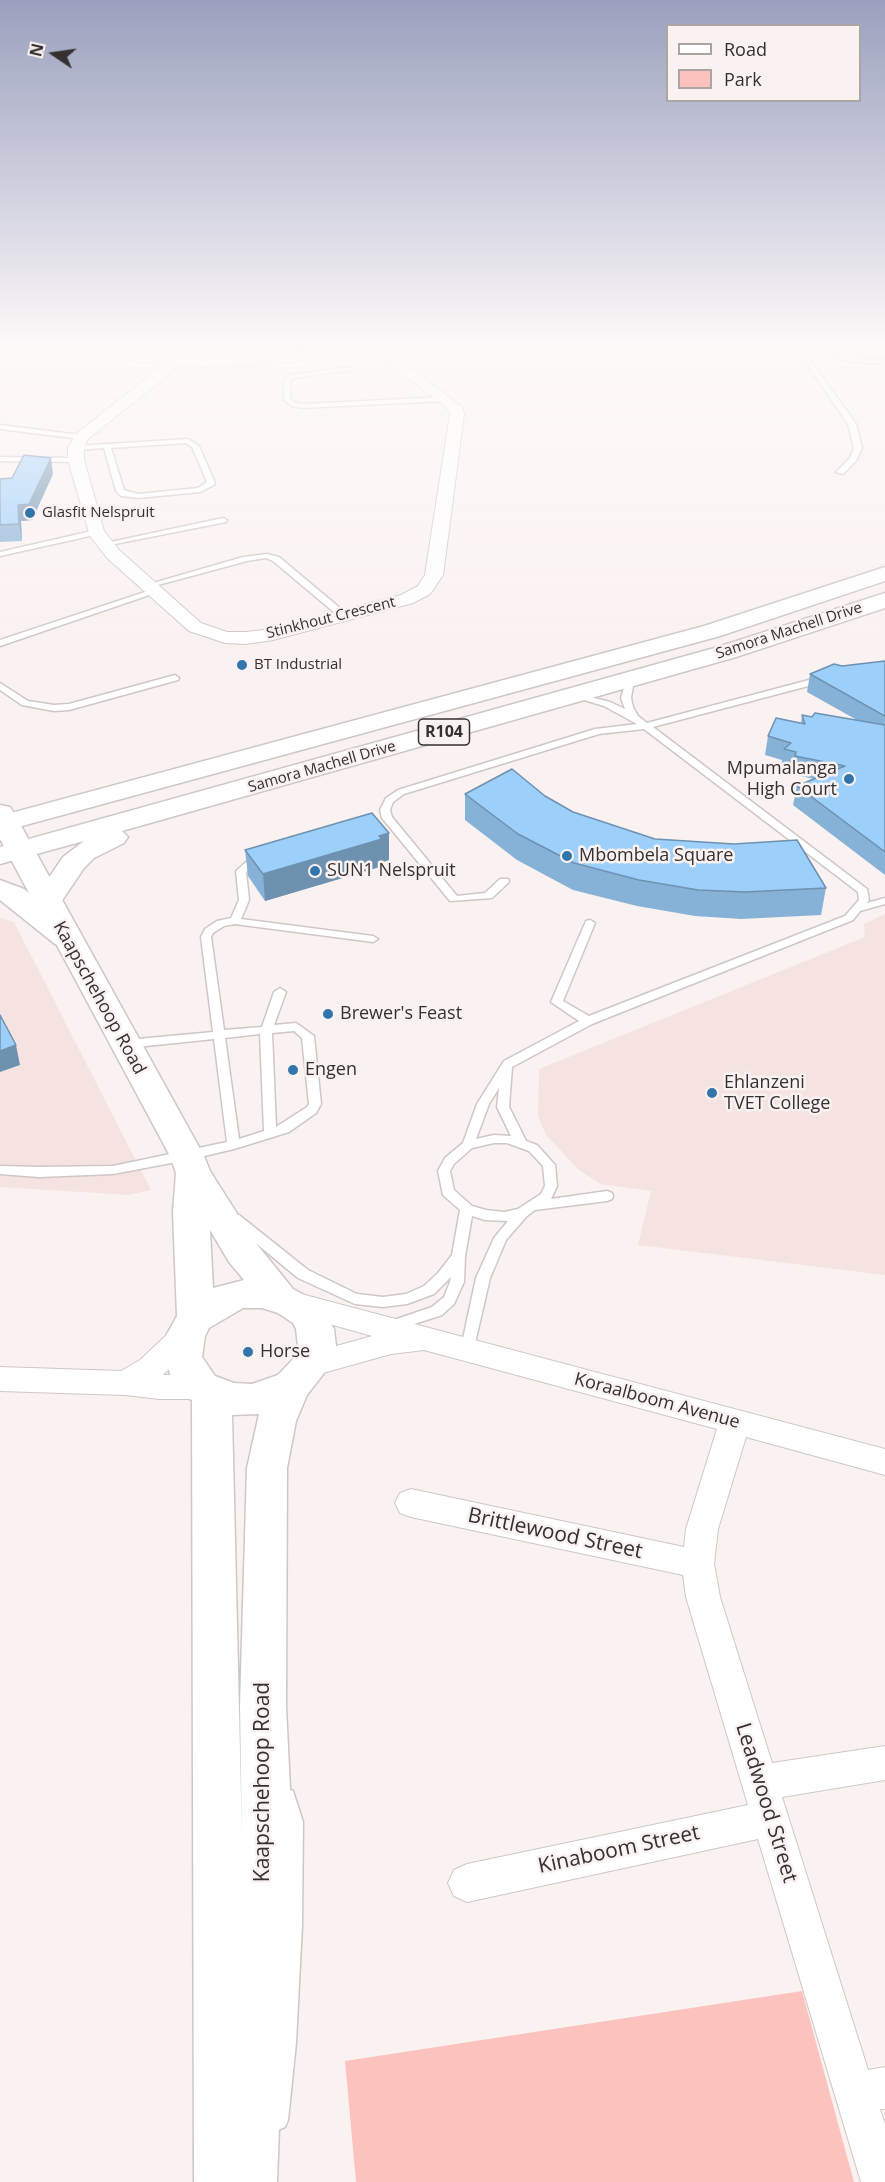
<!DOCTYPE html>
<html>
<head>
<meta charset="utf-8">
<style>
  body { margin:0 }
  #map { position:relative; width:885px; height:2182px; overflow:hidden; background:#faf2f1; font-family:"Open Sans",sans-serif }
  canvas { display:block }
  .legend { position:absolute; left:666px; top:24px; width:195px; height:78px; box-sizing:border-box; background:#faf2f1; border:2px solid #aba5a4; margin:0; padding:8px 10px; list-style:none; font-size:18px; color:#343130 }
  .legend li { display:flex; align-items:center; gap:12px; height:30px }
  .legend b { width:30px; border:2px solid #aba5a4 }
  .north { position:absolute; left:24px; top:24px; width:60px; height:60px; -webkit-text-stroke:4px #faf2f1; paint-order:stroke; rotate:283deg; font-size:16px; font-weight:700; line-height:24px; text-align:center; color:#343130 }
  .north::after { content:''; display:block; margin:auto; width:21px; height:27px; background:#343130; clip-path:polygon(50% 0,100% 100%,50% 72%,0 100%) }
</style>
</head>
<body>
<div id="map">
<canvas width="885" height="2182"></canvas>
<ul class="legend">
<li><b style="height:8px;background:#fff"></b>Road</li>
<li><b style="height:16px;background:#fcc3be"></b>Park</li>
</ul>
<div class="north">N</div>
</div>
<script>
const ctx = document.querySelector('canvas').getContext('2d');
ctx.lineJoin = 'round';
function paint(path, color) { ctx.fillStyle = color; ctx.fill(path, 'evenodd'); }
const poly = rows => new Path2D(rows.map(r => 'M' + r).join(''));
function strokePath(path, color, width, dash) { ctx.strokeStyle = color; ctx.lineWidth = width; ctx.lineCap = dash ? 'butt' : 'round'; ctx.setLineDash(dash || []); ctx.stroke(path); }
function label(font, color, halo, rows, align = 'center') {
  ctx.font = font + ' "Open Sans",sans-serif'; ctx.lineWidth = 5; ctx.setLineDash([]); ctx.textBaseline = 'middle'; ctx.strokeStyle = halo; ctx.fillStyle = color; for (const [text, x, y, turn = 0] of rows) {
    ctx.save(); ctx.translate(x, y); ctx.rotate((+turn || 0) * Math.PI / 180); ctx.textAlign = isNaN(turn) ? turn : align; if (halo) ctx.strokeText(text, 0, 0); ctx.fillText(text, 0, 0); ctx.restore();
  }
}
paint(poly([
  [885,914,885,1275,638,1245,651,1191,601,1184,579,1170,546,1135,538,1116,539,1069,865,937,864,924],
  [0,918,14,922,151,1190,129,1195,0,1187]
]), '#f4e3e1');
paint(poly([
  [802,1991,854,2182,356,2182,345,2061]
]), '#fcc3be');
const lane = poly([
  [298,347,305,347,314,354,309,355,298,347],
  [795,347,801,347,856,424,862,448,856,461,843,474,836,472,850,458,854,448,848,424,795,347],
  [814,347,822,347,836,354,853,358,885,360,885,364,853,362,834,358,814,347],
  [349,367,352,369,351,370,294,378,290,381,290,399,296,403,302,404,445,397,448,399,445,401,302,408,292,406,284,400,284,380,290,375,349,367],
  [0,425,81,435,85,437,81,439,0,429,0,425],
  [188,439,199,446,215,483,214,485,200,492,138,498,121,496,116,491,104,448,76,450,72,448,76,446,188,439],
  [186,443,192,447,207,482,198,488,138,494,124,490,111,448,186,443],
  [0,457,76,458,80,460,76,462,0,461,0,457],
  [223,518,227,520,226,522,105,546,101,544,223,518],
  [96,530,100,532,99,534,0,556,0,552,96,530],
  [267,554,279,557,347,614,347,618,341,618,273,561,266,558,247,561,147,588,143,586,243,557,267,554],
  [151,590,158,592,0,646,0,640,151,590],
  [175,675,179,678,178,680,69,710,54,711,22,705,0,690,0,683,28,701,54,705,69,704,175,675],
  [824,676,828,679,827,681,653,727,867,889,869,900,867,903,885,898,885,904,860,911,853,920,592,1024,512,1067,509,1107,526,1141,537,1145,555,1165,557,1186,551,1199,607,1191,612,1193,613,1196,612,1199,607,1201,535,1210,527,1216,506,1240,490,1278,473,1352,468,1353,463,1352,461,1348,476,1278,494,1238,508,1221,485,1220,472,1216,465,1256,464,1282,454,1304,442,1315,393,1331,388,1330,386,1326,388,1322,432,1307,444,1297,450,1282,451,1277,434,1294,407,1304,383,1307,355,1304,298,1278,229,1221,228,1218,229,1215,239,1215,308,1270,357,1294,383,1297,406,1294,424,1286,438,1273,452,1255,460,1210,443,1195,438,1171,445,1158,463,1143,477,1104,504,1061,579,1021,551,1002,586,921,590,920,595,923,563,1001,589,1016,845,916,859,900,858,892,644,729,599,734,404,794,393,802,390,810,392,817,457,896,485,893,500,879,508,879,509,881,508,883,492,898,450,901,382,818,380,810,386,798,398,790,595,729,637,724,604,706,571,696,573,694,579,694,610,702,625,709,621,698,627,678,633,678,634,680,631,698,633,707,638,716,647,723,824,676],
  [499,1088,497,1107,511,1136,494,1135,476,1139,489,1104,499,1088],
  [494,1143,507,1143,529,1151,543,1166,545,1186,541,1194,518,1209,504,1212,486,1210,472,1206,454,1190,450,1171,454,1164,472,1148,494,1143],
  [258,854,263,857,246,872,249,900,241,919,373,936,378,939,373,942,235,924,224,926,213,933,211,937,224,1030,262,1027,274,992,280,988,286,992,274,1025,296,1023,314,1036,321,1104,316,1113,289,1132,234,1149,187,1160,113,1174,39,1177,0,1174,0,1166,39,1167,113,1166,227,1142,214,1039,127,1048,121,1044,127,1040,213,1032,201,937,205,929,217,921,231,918,239,900,236,871,254,855,258,854],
  [294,1031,302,1038,309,1104,307,1107,276,1127,272,1033,294,1031],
  [260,1034,264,1131,239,1139,225,1038,260,1034],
  [287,1789,293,1791,303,1822,302,1925,296,2043,288,2120,285,2127,278,2130,271,2127,268,2120,278,2043,284,1925,285,1822,278,1797,281,1791,287,1789]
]);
const street = poly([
  [62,347,94,347,142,355,207,359,283,355,326,347,356,347,349,351,283,363,207,367,179,366,88,439,84,448,84,460,104,531,119,550,201,623,227,632,246,632,272,629,401,595,418,586,425,575,450,414,448,409,440,402,366,347,382,347,462,407,464,414,443,575,430,594,413,603,273,640,246,644,225,643,189,631,107,558,90,536,68,460,68,448,76,434,163,365,69,351,62,347],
  [290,1291,885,1449,885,1475,746,1437,718,1529,714,1564,720,1597,772,1763,885,1746,885,1780,782,1797,868,2070,885,2067,885,2109,880,2109,885,2124,885,2182,861,2182,758,1839,467,1902,454,1896,448,1883,454,1870,467,1864,748,1805,686,1597,683,1575,411,1517,400,1513,395,1503,400,1493,411,1489,684,1547,686,1529,717,1429,424,1350,391,1354,312,1376,301,1372,297,1364,301,1356,372,1336,280,1310,276,1302,280,1294,290,1291],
  [186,1323,196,1326,201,1334,196,1342,163,1375,201,1375,212,1378,216,1387,212,1396,201,1399,160,1399,125,1395,0,1391,0,1367,121,1371,140,1360,176,1326,186,1323]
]);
const secondary = poly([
  [0,805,10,807,14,813,204,1156,210,1171,255,1242,293,1289,319,1303,334,1329,336,1346,331,1364,307,1395,296,1421,287,1468,286,1706,291,1809,277,2182,194,2182,192,1400,187,1398,172,1379,164,1357,167,1334,177,1316,173,1212,176,1173,170,1156,0,839,0,805],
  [210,1230,229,1262,244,1280,213,1288,210,1230],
  [243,1308,262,1308,278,1313,293,1323,296,1329,298,1346,295,1357,278,1375,252,1384,234,1383,215,1376,202,1357,205,1336,209,1328,243,1308],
  [259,1414,247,1468,240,1706,242,1837,232,1415,259,1414]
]);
const primary = poly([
  [885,567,885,581,720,636,0,832,0,816,704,626,885,567],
  [885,593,885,608,736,657,122,831,128,837,124,843,94,858,84,868,57,908,51,910,77,930,81,937,77,944,66,946,55,944,0,900,0,880,24,889,35,898,63,857,84,841,0,864,0,847,718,647,885,593]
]);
strokePath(lane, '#cfc7c6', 3);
strokePath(street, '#cfc7c6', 2);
strokePath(secondary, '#cfc7c6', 3);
strokePath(primary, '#cfc7c6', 3);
paint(lane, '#fff');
paint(street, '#fff');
paint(secondary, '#fff');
paint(primary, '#fff');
paint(poly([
  [53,474,32,520,21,521,22,541,0,542,0,479],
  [885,661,885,875,793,805,797,786,814,779,792,774,793,770,781,768,782,760,765,755,768,736,801,723,802,715,812,717,857,720,807,692,810,674,842,666],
  [465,794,545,796,573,812,655,839,734,844,826,888,821,915,741,919,695,916,637,906,573,890,517,860,465,820],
  [245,850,389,860,383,862,383,866,265,901,248,876]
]), '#87b2d8');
paint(poly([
  [51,458,53,474,32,520,21,521,22,541,19,524,18,505],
  [389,833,389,860,383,862,383,866,265,901,263,874],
  [16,1045,20,1065,0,1072,0,1051]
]), '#6e91b0');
const building = poly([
  [24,455,51,458,29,504,18,505,19,524,0,525,0,479,12,478,24,455],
  [885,661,885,716,810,674,834,664,842,666,885,661],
  [815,713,885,725,885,852,797,786,845,766,795,756,796,752,784,749,791,743,768,736,776,718,805,724,802,715,812,717,815,713],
  [512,769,545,796,573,812,655,839,734,844,797,840,826,888,745,892,698,890,639,880,574,863,518,834,465,794,512,769],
  [372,813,389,833,379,836,382,839,263,874,245,850,372,813],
  [0,1015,16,1045,0,1051,0,1015]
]);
paint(building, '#9dcffb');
strokePath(building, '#6e91b0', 1.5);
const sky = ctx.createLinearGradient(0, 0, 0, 652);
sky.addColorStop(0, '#9aa0be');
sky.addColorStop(0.53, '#fdf9f9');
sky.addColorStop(1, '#fdf9f900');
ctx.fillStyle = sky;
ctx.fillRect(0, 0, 885, 652);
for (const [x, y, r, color] of [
  [30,513,6,"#3275ab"],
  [242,665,6,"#3275ab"],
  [849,779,6,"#3275ab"],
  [567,856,6,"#3275ab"],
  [315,871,6,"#3275ab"],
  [328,1014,6,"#3275ab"],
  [293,1070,6,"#3275ab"],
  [712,1093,6,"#3275ab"],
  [248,1352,6,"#3275ab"]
]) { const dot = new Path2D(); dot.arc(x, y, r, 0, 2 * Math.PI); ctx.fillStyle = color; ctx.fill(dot); strokePath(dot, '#faf2f1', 2); }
label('15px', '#343130', '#faf2f1', [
  ["Glasfit Nelspruit",42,513],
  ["BT Industrial",254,665]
], 'left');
label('15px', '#343130', '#faf2f1', [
  ["Stinkhout Crescent",331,618,-14],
  ["Samora Machell Drive",789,631,-18],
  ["Samora Machell Drive",322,767,-16]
]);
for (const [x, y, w] of [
  [444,732,51]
]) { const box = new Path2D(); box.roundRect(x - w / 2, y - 13, w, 26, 4.5); ctx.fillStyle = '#faf2f1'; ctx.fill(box); strokePath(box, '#343130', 1.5); }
label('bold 16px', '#343130', null, [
  ["R104",444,732]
]);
label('18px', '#343130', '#faf2f1', [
  ["Mpumalanga",837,769,"right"],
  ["High Court",837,790,"right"],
  ["Mbombela Square",579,856],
  ["SUN1 Nelspruit",327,871],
  ["Brewer's Feast",340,1014],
  ["Engen",305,1070],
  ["Ehlanzeni",724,1083],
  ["TVET College",724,1104],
  ["Horse",260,1352]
], 'left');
label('18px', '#343130', '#faf2f1', [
  ["Kaapschehoop Road",99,998,61],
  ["Koraalboom Avenue",657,1401,15]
]);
label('21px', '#343130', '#faf2f1', [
  ["Brittlewood Street",555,1534,12],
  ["Kaapschehoop Road",263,1782,-90],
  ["Leadwood Street",766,1803,73],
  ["Kinaboom Street",619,1850,-12]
]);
</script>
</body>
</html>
